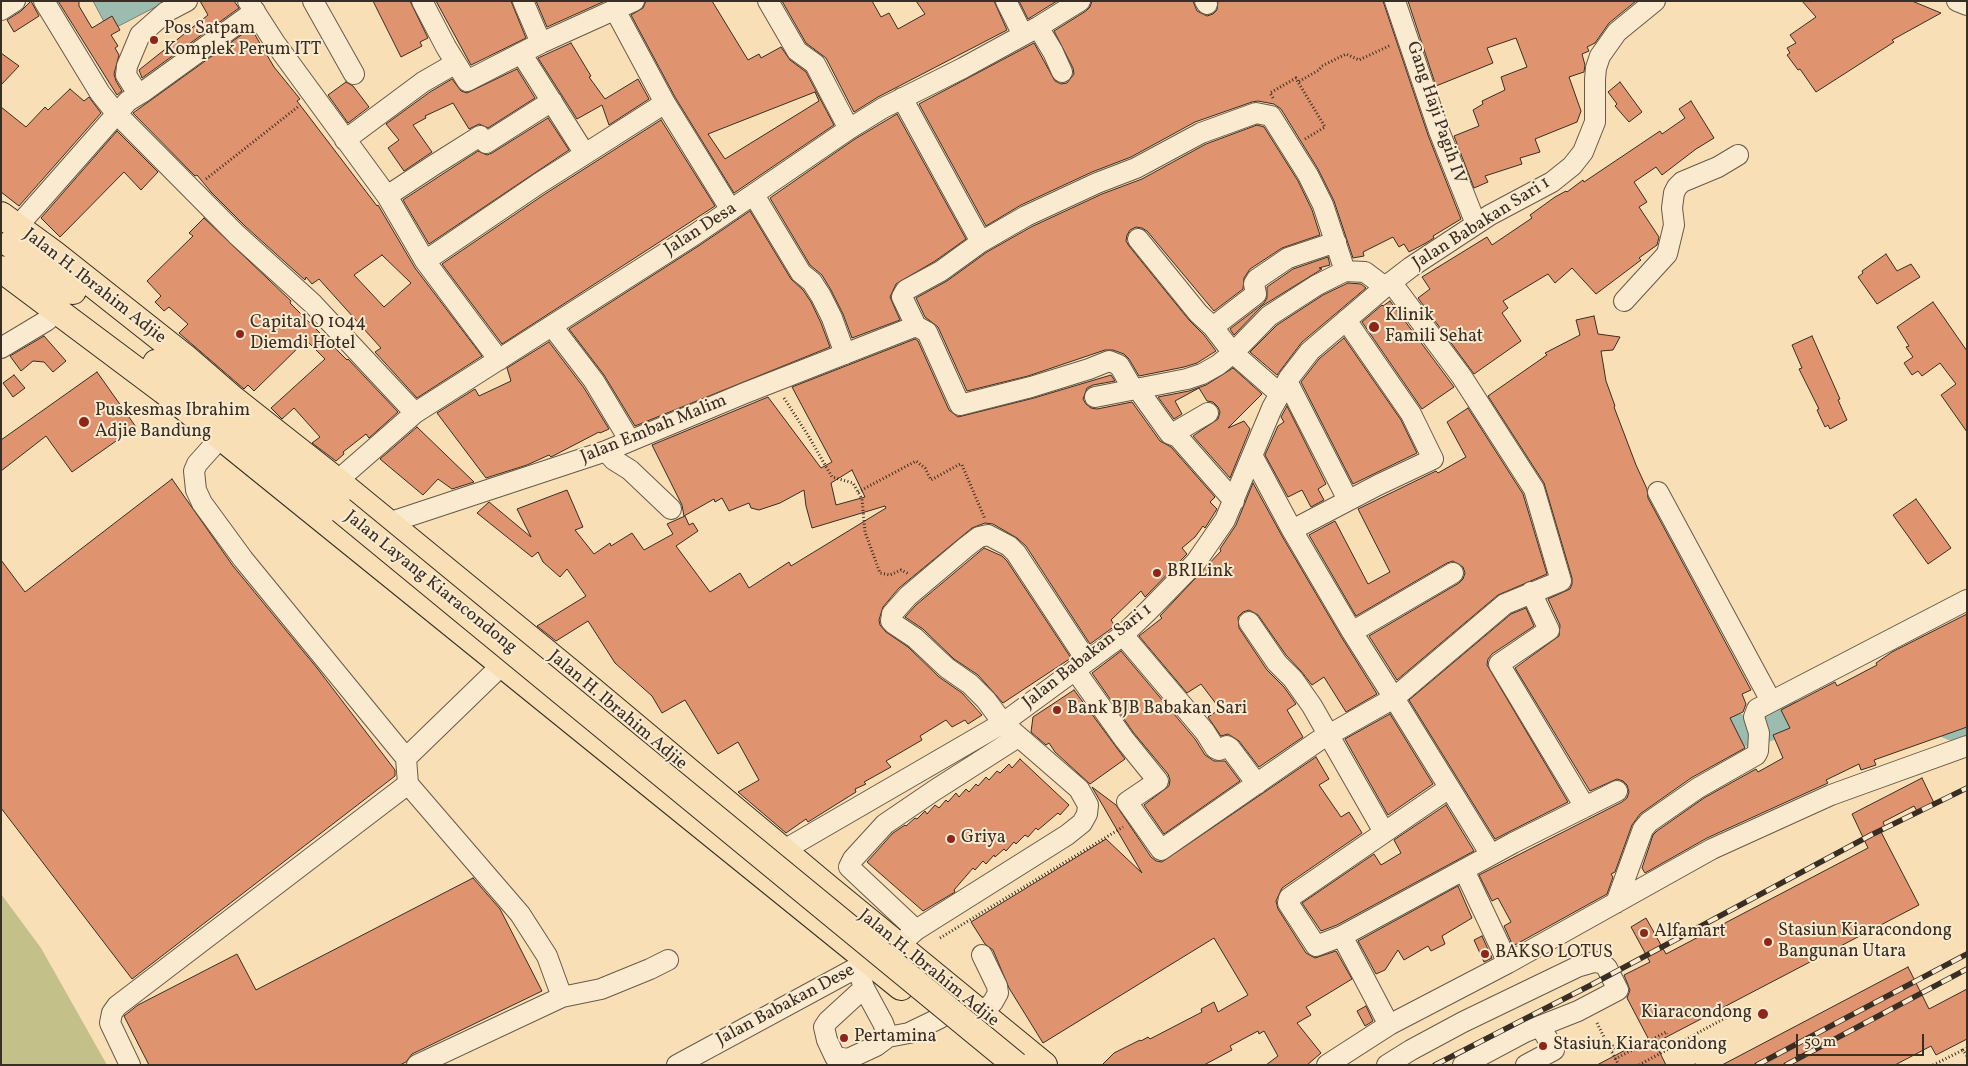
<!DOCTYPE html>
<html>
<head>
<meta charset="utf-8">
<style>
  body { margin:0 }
  #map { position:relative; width:1968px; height:1066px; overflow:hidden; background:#f8dfb5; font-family:Vollkorn,serif }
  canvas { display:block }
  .frame { position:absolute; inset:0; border:2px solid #382e24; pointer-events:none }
  .scale { position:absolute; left:1796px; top:1034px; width:128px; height:22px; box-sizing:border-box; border:2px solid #382e24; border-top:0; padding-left:6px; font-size:15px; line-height:18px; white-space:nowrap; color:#382e24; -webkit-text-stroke:4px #faeacf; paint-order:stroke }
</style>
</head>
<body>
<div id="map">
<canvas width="1968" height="1066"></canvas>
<div class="frame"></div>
<div class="scale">50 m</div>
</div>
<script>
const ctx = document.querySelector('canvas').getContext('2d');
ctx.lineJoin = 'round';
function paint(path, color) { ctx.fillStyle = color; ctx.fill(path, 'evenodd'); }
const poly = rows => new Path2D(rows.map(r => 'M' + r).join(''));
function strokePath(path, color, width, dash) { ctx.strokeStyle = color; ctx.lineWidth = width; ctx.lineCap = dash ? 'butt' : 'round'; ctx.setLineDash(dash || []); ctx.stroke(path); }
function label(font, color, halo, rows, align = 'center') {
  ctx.font = font + ' Vollkorn,serif'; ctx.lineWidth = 4; ctx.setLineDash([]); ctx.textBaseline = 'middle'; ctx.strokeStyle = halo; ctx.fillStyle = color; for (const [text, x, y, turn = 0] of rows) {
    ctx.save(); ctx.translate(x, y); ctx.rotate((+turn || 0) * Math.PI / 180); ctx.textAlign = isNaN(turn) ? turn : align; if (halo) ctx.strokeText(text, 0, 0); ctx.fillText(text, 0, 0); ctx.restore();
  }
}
paint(poly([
  [1,894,41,948,107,1065,1,1065]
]), '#c4c089');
const water = poly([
  [93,1,167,1,109,31,93,1]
]);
paint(water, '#9dbcb0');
strokePath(water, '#758378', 1);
strokePath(poly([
  [1715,694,1727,724,1731,727,1744,731,1767,726,1795,717,1828,712],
  [1920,719,1943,721,1967,731]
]), '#9dbcb0', 31);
const building = poly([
  [31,1,39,16,14,32,7,20,21,11,31,1],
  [58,1,79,1,79,6,92,28,112,16,120,30,111,35,118,46,115,48,119,55,114,74,116,81,122,91,117,95,58,1],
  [200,1,234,1,239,8,142,78,139,70,208,15,200,1],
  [373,1,410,1,428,38,420,42,422,46,401,57,373,1],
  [436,1,511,1,526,38,471,65,436,1],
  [536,1,605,1,547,27,536,1],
  [646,1,712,1,748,60,759,54,761,58,781,47,790,60,806,72,834,125,734,193,675,97,631,15,643,8,646,1],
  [815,92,819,101,725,159,708,134,815,92],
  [782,1,872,1,881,17,889,13,898,29,925,14,916,1,994,1,1007,30,878,97,854,112,826,58,806,43,782,1],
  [1019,1,1057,1,1028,19,1019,1],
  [1092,1,1193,1,1197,11,1207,16,1213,14,1217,10,1218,1,1383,1,1428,135,1461,219,1433,236,1434,238,1426,243,1409,252,1404,244,1399,247,1393,237,1363,252,1364,256,1353,258,1334,201,1318,169,1281,109,1274,104,1258,101,1252,102,1195,122,1131,157,1092,172,1021,205,986,226,919,104,1034,43,1055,81,1061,84,1067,83,1074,74,1073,68,1054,31,1086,11,1090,7,1092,1],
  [1408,1,1636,1,1609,23,1595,43,1587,47,1589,51,1582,54,1585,65,1584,72,1569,77,1581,111,1577,122,1535,139,1540,152,1520,158,1522,164,1485,176,1488,182,1474,188,1454,136,1479,126,1473,110,1483,104,1482,101,1505,90,1501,77,1527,67,1516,38,1487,48,1493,63,1436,86,1408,1],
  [1802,1,1912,1,1941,13,1892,40,1894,42,1816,92,1800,69,1798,70,1787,55,1790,53,1787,48,1796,43,1790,35,1816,17,1802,1],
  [251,28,274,67,300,99,297,101,377,206,378,205,415,268,482,356,417,398,375,352,381,348,319,279,312,284,306,277,305,280,245,226,211,192,197,175,195,176,133,113,251,28],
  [382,255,411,283,384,307,354,275,382,255],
  [571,43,591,76,589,77,605,99,638,79,649,99,609,125,602,105,577,119,538,58,571,43],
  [1,53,19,66,1,85,1,53],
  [517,69,535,98,488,128,479,124,469,129,453,103,425,116,426,118,413,125,432,152,404,171,388,148,399,140,386,124,430,92,452,79,461,91,467,93,517,69],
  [346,82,353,86,369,107,348,123,328,95,346,82],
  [1620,82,1642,112,1629,122,1615,106,1617,104,1608,92,1620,82],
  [70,89,84,101,89,97,101,113,19,206,1,192,1,107,26,127,45,107,48,110,70,89],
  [1691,101,1714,138,1696,149,1662,175,1656,167,1634,182,1647,202,1639,207,1659,237,1657,245,1639,258,1641,260,1596,294,1572,268,1555,283,1548,274,1503,301,1508,308,1502,313,1521,341,1474,374,1418,298,1430,289,1422,277,1487,237,1492,245,1532,218,1530,215,1555,197,1566,191,1567,192,1583,180,1584,182,1660,131,1662,134,1685,118,1679,109,1691,101],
  [897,114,966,239,935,261,896,284,890,297,900,320,852,338,843,314,831,290,822,275,810,265,770,198,855,139,897,114],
  [548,118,569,150,429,244,403,200,478,151,487,155,492,153,548,118],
  [661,120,715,206,502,344,442,264,545,194,661,120],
  [1257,125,1264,127,1298,181,1312,210,1320,235,1282,248,1250,269,1244,278,1243,289,1214,311,1147,231,1142,228,1136,227,1130,230,1127,235,1126,241,1129,246,1189,320,1204,335,1216,351,1197,363,1184,367,1139,376,1129,359,1124,354,1113,350,1105,350,1028,376,967,391,938,327,925,317,916,298,947,281,987,252,1031,227,1102,194,1142,179,1206,144,1257,125],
  [117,131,158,172,141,190,124,172,60,237,41,218,117,131],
  [750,211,791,279,803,290,811,302,821,323,830,347,635,426,604,375,569,329,700,245,750,211],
  [204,218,291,301,290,303,347,360,348,359,398,412,369,438,366,434,343,452,344,454,336,461,312,443,320,437,294,408,282,419,271,408,325,359,306,340,254,391,248,385,244,389,179,333,188,324,169,307,164,311,155,302,161,296,147,281,193,236,189,233,204,218],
  [1886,254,1897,271,1911,264,1920,277,1877,304,1858,277,1863,273,1862,271,1886,254],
  [1328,257,1330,265,1319,268,1322,269,1262,306,1234,335,1230,329,1264,303,1267,298,1267,287,1293,269,1328,257],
  [1348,283,1361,284,1366,288,1302,342,1277,375,1250,352,1277,325,1323,295,1348,283],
  [1390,301,1454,387,1422,409,1362,322,1382,305,1383,306,1390,301],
  [1933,302,1967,351,1967,432,1941,395,1956,384,1940,363,1922,376,1918,371,1912,375,1904,363,1913,357,1906,347,1909,346,1897,327,1933,302],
  [1594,316,1598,334,1620,337,1613,350,1601,351,1606,381,1615,406,1614,407,1636,465,1647,489,1648,498,1751,690,1742,694,1746,704,1743,712,1730,718,1745,748,1691,778,1640,814,1632,825,1615,872,1611,874,1613,877,1607,894,1513,946,1504,926,1511,922,1498,898,1492,901,1479,875,1622,802,1627,798,1629,792,1627,785,1623,781,1617,779,1590,791,1515,668,1559,636,1560,625,1548,599,1570,589,1572,584,1572,578,1544,483,1488,396,1547,355,1545,353,1580,335,1576,320,1594,316],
  [44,336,66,361,53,372,44,362,33,361,21,371,10,356,44,336],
  [1812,336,1840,399,1838,400,1847,420,1830,429,1828,425,1825,427,1817,410,1819,409,1799,369,1802,368,1792,345,1812,336],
  [1344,338,1401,420,1417,453,1353,484,1301,382,1319,359,1344,338],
  [915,339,918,341,949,410,958,417,1034,398,1111,375,1115,381,1093,385,1087,388,1083,399,1086,404,1091,408,1097,409,1132,402,1160,441,1171,447,1215,497,1210,502,1217,509,1205,528,1203,526,1195,537,1182,548,1187,554,1145,597,1141,591,1111,620,1115,626,1090,644,1026,546,1017,538,993,524,985,523,972,528,899,588,883,607,879,620,880,625,886,632,908,647,939,677,962,693,982,715,968,724,965,720,952,727,946,720,920,736,922,740,886,761,891,767,864,782,866,784,855,789,856,792,808,822,806,819,786,833,738,792,759,780,738,742,718,754,685,700,662,713,652,696,615,663,588,621,556,641,537,626,586,596,567,569,560,577,543,562,538,552,532,557,477,513,489,502,531,537,517,509,567,490,583,527,575,530,594,554,610,543,611,546,632,533,644,550,673,534,667,524,685,516,689,525,693,523,698,531,676,546,710,592,740,573,749,588,789,562,791,566,886,508,885,506,812,528,806,506,804,490,780,503,759,510,751,508,749,503,729,511,722,498,715,502,714,499,684,516,682,505,652,445,768,397,821,468,832,462,792,387,915,339],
  [852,470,865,497,836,505,831,483,852,470],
  [549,342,584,388,609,429,600,433,599,432,551,457,549,455,527,465,486,478,437,413,475,389,479,396,511,381,507,368,549,342],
  [1233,368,1262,394,1228,428,1244,421,1250,429,1230,478,1193,436,1218,419,1220,412,1218,407,1213,402,1207,401,1199,388,1175,401,1182,414,1174,419,1158,397,1189,391,1206,385,1233,368],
  [97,372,136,427,72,472,46,436,1,471,1,440,97,372],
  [14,375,25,388,13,397,3,383,14,375],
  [1287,406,1326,484,1318,489,1324,500,1311,507,1302,490,1288,497,1265,455,1278,426,1284,422,1281,417,1287,406],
  [1468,408,1523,494,1547,574,1498,595,1397,680,1369,636,1459,583,1463,579,1465,573,1463,567,1453,561,1447,563,1356,616,1309,535,1335,521,1368,584,1390,572,1358,509,1436,471,1438,473,1466,457,1447,422,1468,408],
  [417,427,474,482,452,489,438,479,423,495,380,459,417,427],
  [172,479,233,566,317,668,395,770,395,776,132,979,1,808,1,560,25,592,172,479],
  [1253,483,1282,536,1342,638,1377,694,1346,712,1324,677,1312,685,1301,671,1286,655,1258,615,1249,610,1243,612,1238,617,1239,628,1267,670,1284,687,1296,704,1287,710,1303,737,1259,767,1239,741,1228,734,1221,736,1208,717,1220,709,1201,684,1187,693,1139,636,1162,618,1160,616,1221,551,1220,549,1236,525,1253,483],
  [1916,499,1951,548,1928,564,1893,515,1916,499],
  [984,548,1002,556,1007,561,1071,658,1003,703,978,675,954,659,923,629,905,617,916,605,984,548],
  [1526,608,1534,626,1492,654,1488,659,1487,665,1568,802,1495,839,1409,700,1511,614,1526,608],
  [1967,614,1967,727,1874,760,1876,765,1861,770,1859,764,1826,780,1828,783,1707,838,1645,873,1642,868,1653,835,1657,831,1704,798,1756,769,1758,772,1783,758,1773,735,1790,728,1781,710,1835,682,1837,686,1877,665,1876,663,1892,652,1967,614],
  [1121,651,1195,739,1205,755,1214,761,1225,761,1240,781,1164,834,1144,805,1169,786,1170,780,1168,774,1133,732,1092,673,1121,651],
  [1074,690,1125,759,1090,784,1055,752,1049,743,1046,745,1031,732,1033,717,1074,690],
  [1390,714,1433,784,1388,815,1345,739,1390,714],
  [1316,757,1329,779,1319,785,1341,817,1349,812,1362,833,1282,888,1276,901,1278,909,1306,953,1315,958,1336,951,1352,979,1306,1007,1311,1015,1297,1023,1321,1053,1307,1065,1266,1065,1278,1056,1264,1031,1259,1034,1258,1031,1230,1046,1232,1050,1204,1065,1102,1065,1114,1053,1140,1040,1141,1041,1148,1037,1150,1039,1202,1012,1201,1009,1214,1002,1218,1012,1248,995,1214,938,1043,1043,1009,988,993,950,985,944,971,922,1106,839,1142,873,1092,787,1116,805,1151,857,1156,861,1162,862,1316,757],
  [1020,759,1069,805,1060,815,1058,813,1038,830,1036,828,1028,837,1025,835,1016,844,1014,842,1006,851,1004,849,995,857,994,855,986,864,983,861,975,870,973,868,954,890,955,892,923,911,867,862,893,833,905,825,906,826,915,818,917,819,925,811,927,814,935,805,939,808,946,800,948,802,956,793,959,797,966,789,969,792,976,784,978,786,986,777,989,780,997,771,1000,773,1009,764,1012,768,1020,759],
  [1922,778,1934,803,1917,811,1914,806,1883,822,1885,827,1880,830,1919,905,1655,1043,1666,1065,1597,1065,1648,1038,1627,998,1630,990,1624,975,1650,962,1631,927,1646,918,1666,954,1868,848,1852,814,1922,778],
  [1446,805,1474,851,1337,925,1321,931,1302,903,1374,854,1381,865,1401,853,1394,840,1446,805],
  [473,878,500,909,542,991,412,1054,406,1062,400,1065,149,1065,124,1016,138,1005,237,954,256,990,473,878],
  [1458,886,1472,918,1442,936,1445,944,1431,951,1428,946,1404,960,1398,950,1385,970,1376,974,1358,941,1458,886],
  [1482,936,1492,958,1484,962,1474,940,1482,936],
  [1908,967,1929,1009,1967,989,1967,1039,1936,1055,1931,1046,1895,1065,1722,1065,1908,967],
  [1366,1006,1373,1021,1365,1026,1357,1011,1366,1006]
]);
paint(building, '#df946f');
strokePath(building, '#382e24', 1);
const minor = poly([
  [44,1,100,93,116,113,237,235,313,304,415,413],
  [248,1,275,43,387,196,425,261,499,360],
  [313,1,354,74],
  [422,1,446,47,467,81,541,43,634,1],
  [523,1,541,43],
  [768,1,797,51,815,64,849,129],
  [1006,1,1023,35],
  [1205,1,1207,4],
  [1395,1,1439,131,1476,224],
  [1957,1,1967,5],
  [1,10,15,1],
  [615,10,665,103,731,210],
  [1038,27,1053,52,1062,72],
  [521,53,585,154],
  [138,94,126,75,127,66,140,35,166,12,187,1],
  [902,98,981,242],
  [345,140,423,82,456,63],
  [754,195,801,273,812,282,821,296,832,318,845,354],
  [387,196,434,165,480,136,486,143,552,101],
  [17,227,128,101,143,92,255,11],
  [1138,239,1198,313,1213,327,1233,353,1280,394],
  [425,261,538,184,665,103],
  [1624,301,1667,254,1674,225,1672,208,1674,193,1677,187,1682,182,1718,167,1738,155],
  [552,326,594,381,630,441],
  [1213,327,1256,294,1254,284,1257,279,1288,258,1336,242],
  [1,348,46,321,58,311],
  [1287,381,1348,500],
  [1137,388,1170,434,1178,437,1234,501],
  [1133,389,1119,365,1109,361,1089,369,1031,387,960,405,927,332,916,326,902,297,906,290,941,271,981,242,1026,216,1097,183,1136,168,1201,133,1256,113,1271,116,1308,175,1323,205,1345,271],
  [1095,397,1187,379,1202,374,1218,365,1233,353,1269,316,1317,285,1345,271,1365,272,1385,287],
  [230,427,197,464,194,471,196,490,202,503,243,559,406,758,408,784,520,914,547,956,562,997],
  [1172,434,1208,413],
  [606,451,614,460,630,470,671,509],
  [1253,457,1292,530,1352,632,1394,698,1491,855],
  [337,481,415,413,694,235,849,129,883,108,963,68,1038,27,1080,1],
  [1658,492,1771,701],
  [388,523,606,451,745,393,916,326],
  [1292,530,1378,485,1433,459,1411,414,1346,320],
  [1531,592,1549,630,1499,664,1585,807],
  [1249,622,1277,663,1293,679,1312,706,1384,832],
  [1352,632,1453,573],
  [1123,635,1205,732,1215,748,1219,750,1227,746,1230,748,1257,784],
  [1075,670,1124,739,1158,781,1127,802,1161,850,1318,741,1394,698,1505,604,1561,581,1534,489,1462,377,1391,282],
  [406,758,503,664],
  [1449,788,1289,898,1288,903,1316,946,1342,936,1513,843,1617,791],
  [776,861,784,850,1003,723,1123,635,1148,611,1196,562,1225,520,1272,408,1289,378,1310,351,1385,287,1411,267,1490,215,1552,182,1572,166,1583,152,1595,122,1595,79,1596,68,1600,56,1617,32,1655,1],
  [1464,870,1508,963],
  [1616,903,1643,829,1649,822,1698,788,1756,755,1758,751,1759,733,1754,717,1757,709,1967,600],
  [916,930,849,867,853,859,885,824,935,790,1018,737],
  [1342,936,1389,1025],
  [899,945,916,930,1067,835,1082,823,1087,814,1088,805,1079,789,1003,723,986,700,970,684,947,668,915,638,894,624,891,621,892,614,908,596,966,547,979,537,988,535,1009,546,1016,553,1087,661],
  [860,975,864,988,883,1023,888,1037],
  [864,988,828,1021,824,1027,827,1040,835,1057,848,1059,876,1046,888,1037,909,1033,940,1018],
  [982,1013,993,1002,998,993,997,986,982,955],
  [130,1065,110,1023,112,1013,117,1006,408,784],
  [417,1065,562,997,601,989,650,969,668,960],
  [677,1065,869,961],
  [1327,1065,1389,1025,1508,963,1712,849,1831,795,1967,746],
  [1387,1065,1411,1050,1463,1022,1577,967,1594,962,1602,963,1607,968,1618,990,1578,1011,1525,1032,1463,1065],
  [1526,1065,1554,1050,1540,1026]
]);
const major = poly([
  [1,215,53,253,187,359,233,399,337,481,569,671,828,888,1044,1065],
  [10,244,73,291],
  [1,269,164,391,901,987],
  [156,363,221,413,330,501]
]);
strokePath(minor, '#685a48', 22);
strokePath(major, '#382e24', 28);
strokePath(poly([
  [1273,98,1270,93,1296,78,1298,82],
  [1305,139,1325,127,1298,82,1319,70,1322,66,1346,54,1359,60,1391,45],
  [206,179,299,106],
  [784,398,809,437,832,477,853,483,858,492,862,499,865,532,880,573,890,575,901,570,909,574],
  [858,492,916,461,925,468,931,480,960,464,962,465,985,519],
  [940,938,1123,827],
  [1597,1023,1608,1045],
  [1609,1048,1613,1046,1615,1049,1611,1051,1619,1065],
  [1967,1048,1963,1050,1967,1056],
  [1615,1059,1666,1032,1667,1034],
  [1639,1065,1727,1017,1726,1015],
  [1695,1065,1698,1064],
  [1933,1065,1963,1050]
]), '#382e24', 3, [1, 2.5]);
strokePath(minor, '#faeacf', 20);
strokePath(major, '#f8dfb5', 26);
const rail = poly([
  [1435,1065,1591,985,1871,835,1967,788],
  [1757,1065,1967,954],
  [1786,1065,1967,969]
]);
strokePath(rail, '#382e24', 5.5);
strokePath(rail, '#faeacf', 4, [11]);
const majorBridge = poly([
  [341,510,1016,1065]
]);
strokePath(majorBridge, '#382e24', 28, []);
strokePath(majorBridge, '#f8dfb5', 26);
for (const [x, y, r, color] of [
  [154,40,5,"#8f2418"],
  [1374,327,6,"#8f2418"],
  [240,334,5,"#8f2418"],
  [84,422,6,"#8f2418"],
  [1157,573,5,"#8f2418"],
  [1057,710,5,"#8f2418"],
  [951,839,5,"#8f2418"],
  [1644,933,5,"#8f2418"],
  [1768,942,5,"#8f2418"],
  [1485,954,5,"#8f2418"],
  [1763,1014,6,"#8f2418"],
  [844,1038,5,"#8f2418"],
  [1543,1046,5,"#8f2418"]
]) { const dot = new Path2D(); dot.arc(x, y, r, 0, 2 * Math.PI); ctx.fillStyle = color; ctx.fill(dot); strokePath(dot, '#faeacf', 2); }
label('18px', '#382e24', '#faeacf', [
  ["Pos Satpam",164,30],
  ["Komplek Perum ITT",164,51],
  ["Klinik",1385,317],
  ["Famili Sehat",1385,338],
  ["Capital O 1044",250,324],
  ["Diemdi Hotel",250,345],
  ["Puskesmas Ibrahim",95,412],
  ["Adjie Bandung",95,433],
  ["BRILink",1167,573],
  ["Bank BJB Babakan Sari",1067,710],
  ["Griya",961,839],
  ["Stasiun Kiaracondong",1778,932],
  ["Bangunan Utara",1778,953],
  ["Alfamart",1654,933],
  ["BAKSO LOTUS",1495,954],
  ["Kiaracondong",1752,1014,"right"],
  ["Pertamina",854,1038],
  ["Stasiun Kiaracondong",1553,1046]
], 'left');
label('18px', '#382e24', '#faeacf', [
  ["Gang Haji Pagih IV",1435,113,71],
  ["Jalan Babakan Sari 1",1482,224,-32],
  ["Jalan Desa",701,230,-33],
  ["Jalan H. Ibrahim Adjie",94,287,38],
  ["Jalan Embah Malim",654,430,-22],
  ["Jalan Layang Kiaracondong",430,583,39],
  ["Jalan Babakan Sari 1",1088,657,-38],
  ["Jalan H. Ibrahim Adjie",617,711,40],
  ["Jalan H. Ibrahim Adjie",928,969,39],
  ["Jalan Babakan Dese",786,1006,-28]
]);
</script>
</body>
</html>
